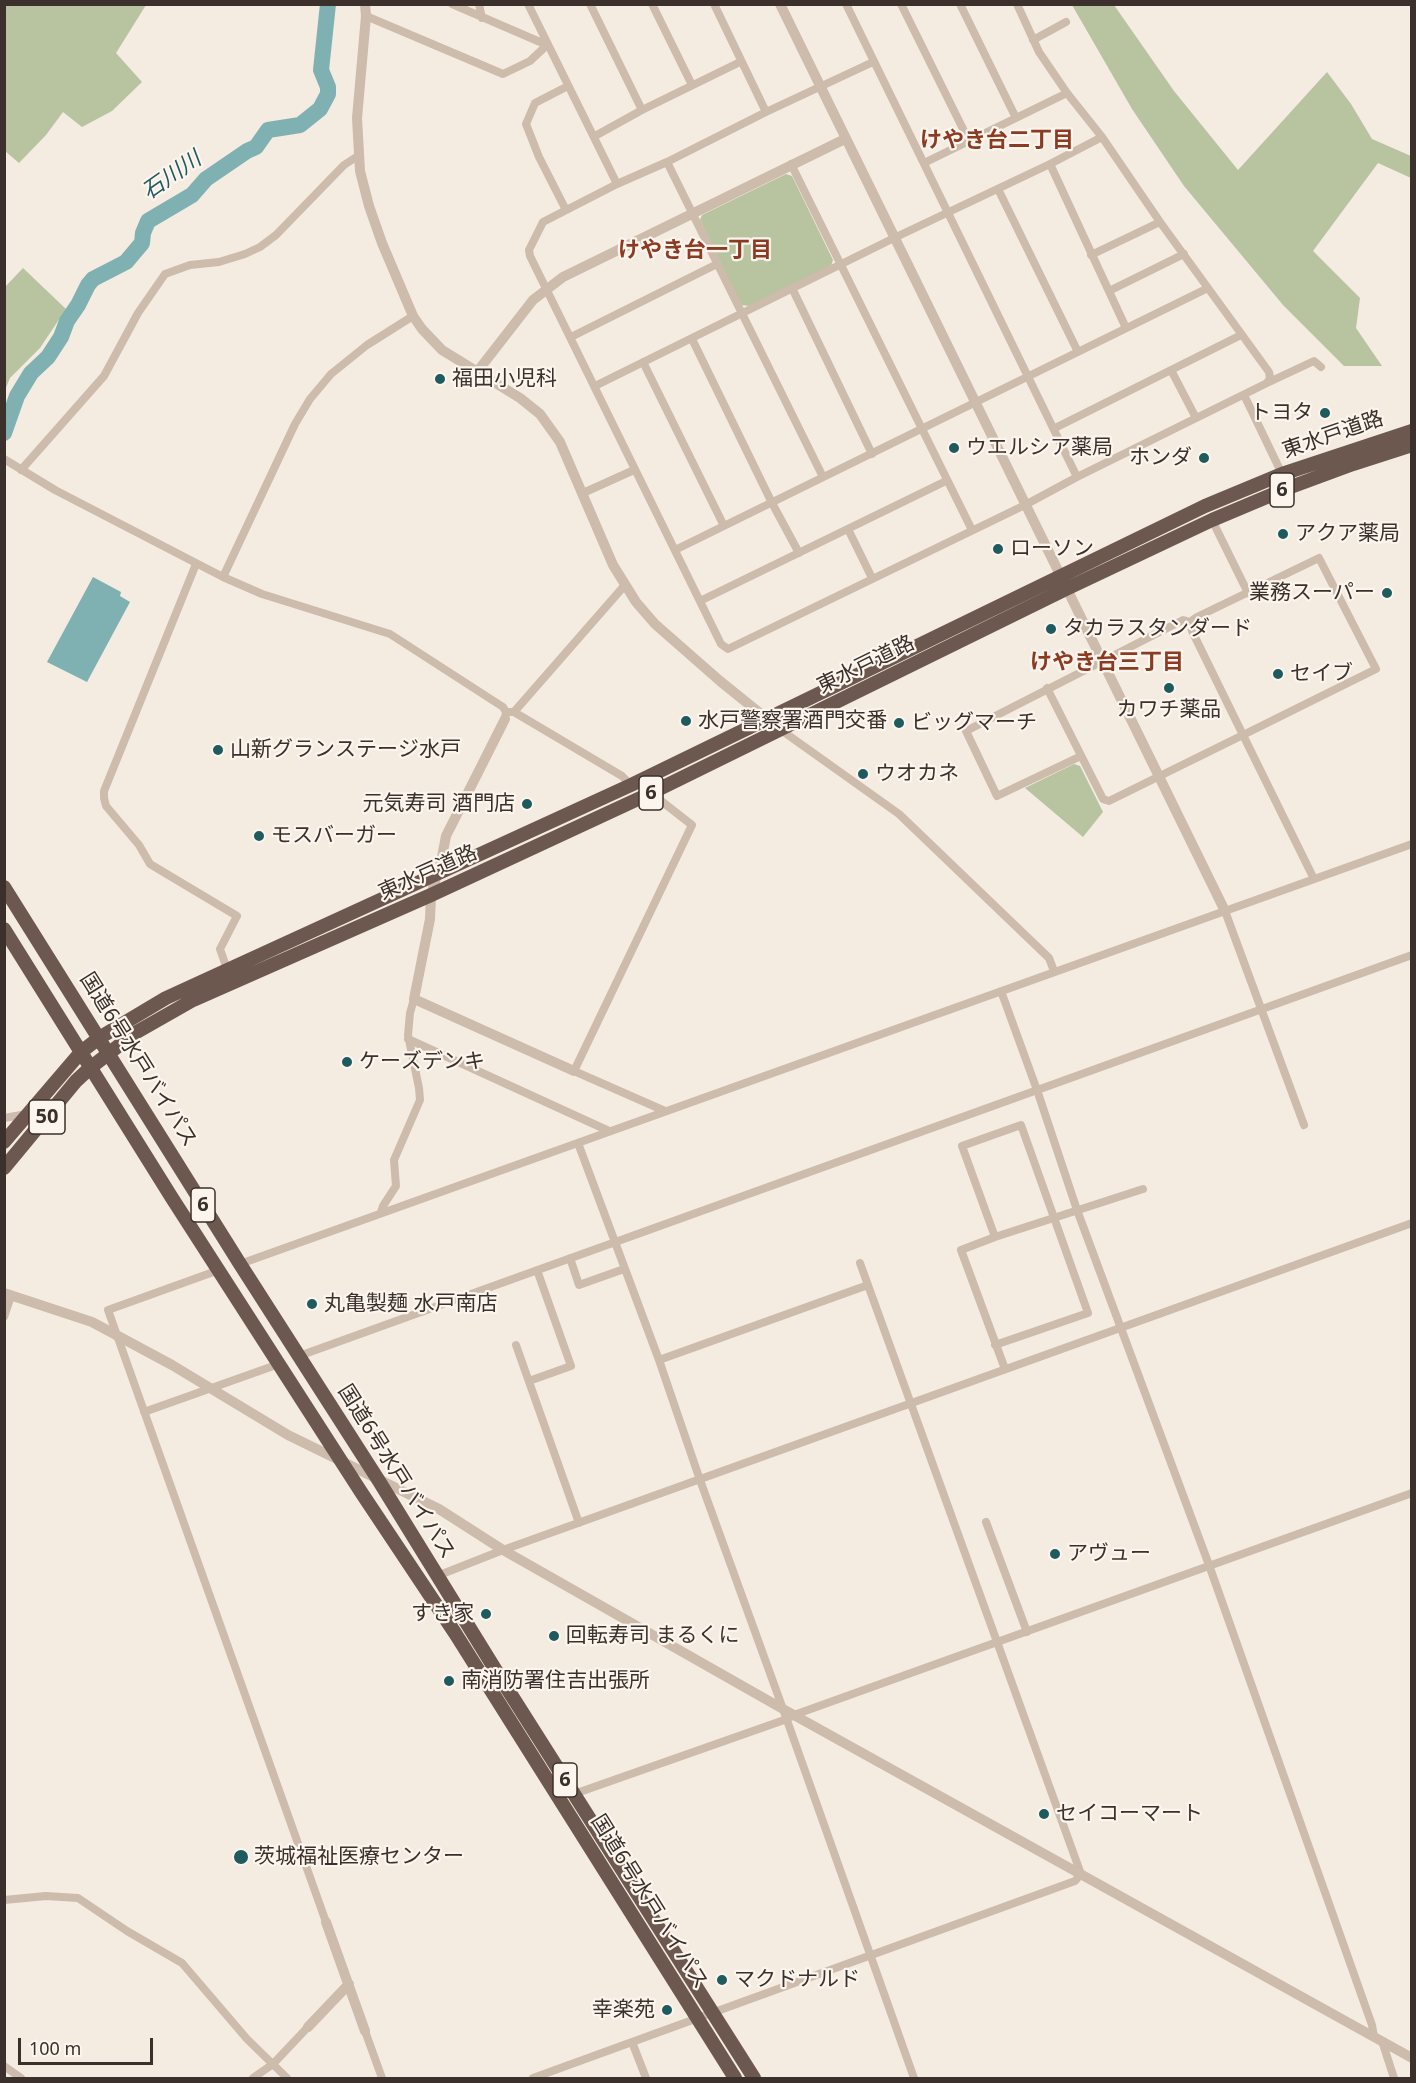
<!DOCTYPE html>
<html>
<head>
<meta charset="utf-8">
<style>
  body { margin:0 }
  #map { position:relative; width:1416px; height:2083px; overflow:hidden; background:#f4ebe1; font-family:"Noto Sans",sans-serif }
  canvas { display:block }
  .frame { position:absolute; inset:0; border:6px solid #3b302b; pointer-events:none }
  .scale { position:absolute; left:18px; top:2038px; width:135px; height:27px; box-sizing:border-box; border:3px solid #3b302b; border-top:0; padding-left:8px; font-size:18px; line-height:21px; white-space:nowrap; color:#3b302b; -webkit-text-stroke:4px #fbf5ee; paint-order:stroke }
</style>
</head>
<body>
<div id="map">
<canvas width="1416" height="2083"></canvas>
<div class="frame"></div>
<div class="scale">100 m</div>
</div>
<script>
const ctx = document.querySelector('canvas').getContext('2d');
ctx.lineJoin = 'round';
function paint(path, color) { ctx.fillStyle = color; ctx.fill(path, 'evenodd'); }
const poly = rows => new Path2D(rows.map(r => 'M' + r).join(''));
function strokePath(path, color, width, dash) { ctx.strokeStyle = color; ctx.lineWidth = width; ctx.lineCap = dash ? 'butt' : 'round'; ctx.setLineDash(dash || []); ctx.stroke(path); }
function label(font, color, halo, rows, align = 'center') {
  ctx.font = font + ' "Noto Sans","Noto Sans JP",sans-serif'; ctx.lineWidth = 4.5; ctx.setLineDash([]); ctx.textBaseline = 'middle'; ctx.strokeStyle = halo; ctx.fillStyle = color; for (const [text, x, y, turn = 0] of rows) {
    ctx.save(); ctx.translate(x, y); ctx.rotate((+turn || 0) * Math.PI / 180); ctx.textAlign = isNaN(turn) ? turn : align; if (halo) ctx.strokeText(text, 0, 0); ctx.fillText(text, 0, 0); ctx.restore();
  }
}
paint(poly([
  [5,4,146,5,116,53,142,82,112,111,82,127,63,112,46,135,19,163,5,151],
  [1072,5,1114,5,1174,91,1238,170,1327,72,1351,104,1372,139,1411,156,1411,178,1378,163,1313,251,1360,298,1356,328,1382,366,1344,366,1283,305,1184,186,1132,109],
  [786,174,792,176,833,260,831,266,749,306,741,305,700,220,702,215],
  [23,268,66,309,40,348,10,378,5,390,5,287],
  [1074,764,1080,766,1103,812,1083,837,1025,788]
]), '#b8c4a0');
paint(poly([
  [93,577,121,592,120,596,130,602,87,682,47,662]
]), '#7fb0b2');
strokePath(poly([
  [4,433,17,396,31,373,48,357,61,337,67,321,78,305,88,285,93,279,126,262,142,243,143,233,148,221,192,195,206,179,247,151,256,147,268,130,300,125,320,109,328,94,328,87,321,70,328,4]
]), '#7fb0b2', 16);
strokePath(poly([
  [479,4,482,18],
  [528,4,617,184],
  [590,4,642,110],
  [652,4,692,85],
  [714,4,766,112],
  [846,4,1077,477],
  [901,4,969,141],
  [960,4,1016,118],
  [366,16,503,74,530,61,547,45,452,4],
  [1033,40,1066,22],
  [873,62,766,112,667,162,617,184,543,222,529,250,530,256,721,644,728,649,1025,505,1077,477,1267,383,1270,378,1269,372,1160,222,1102,137,1067,93,1039,52,1017,4],
  [595,136,642,110,740,62],
  [667,162,823,477],
  [924,163,1067,93],
  [791,164,972,530],
  [1050,164,1126,328],
  [998,189,1078,352],
  [566,210,539,157,526,124,535,103,568,86],
  [1091,255,1160,222],
  [792,288,872,454],
  [1109,291,1184,254],
  [571,337,717,264],
  [692,339,772,503,799,553],
  [643,362,724,526],
  [1171,370,1196,418],
  [1267,383,1314,361,1321,367],
  [595,386,894,238,1050,164,1102,137],
  [1244,395,1282,474],
  [1055,428,1241,335],
  [4,459,55,490,223,577,262,594,390,634,503,707,506,712,505,719],
  [21,470,104,376,138,313,165,274,190,265,219,262,245,254,260,247,276,235,344,165,358,156],
  [583,493,634,470],
  [1212,520,1248,593],
  [848,529,872,578],
  [675,550,1208,288],
  [196,564,104,791,104,798,106,806,139,845,150,864,237,916,220,949,227,969],
  [223,577,295,424,310,399,331,374,367,345,413,316],
  [700,601,946,481],
  [1047,688,1103,799,1109,801,1243,735,1376,669,1319,558,1197,617,1190,622,1192,631,1243,735,1314,879],
  [509,712,514,712,622,776,631,785],
  [514,712,625,585],
  [781,730,899,814,1049,958,1054,971],
  [1081,756,997,796,966,731,1183,620,1190,622],
  [651,793,692,825,574,1071,665,1111],
  [1225,911,1304,1125],
  [1001,991,1037,1090,1077,1210,1209,1565,1372,2025,1374,2037],
  [408,1039,609,1131],
  [4,1118,27,1114],
  [578,1143,659,1360,700,1480,783,1709,914,2078],
  [381,1212,383,1206,396,1186,394,1160,420,1100,419,1088,408,1035,410,1013,414,999],
  [995,1237,962,1146,1021,1125,1088,1313,995,1345],
  [570,1258,579,1285,624,1269],
  [240,1264,1412,844],
  [219,1270,108,1310,326,1922],
  [4,1317,11,1296],
  [516,1345,579,1523],
  [299,1356,1412,955],
  [659,1360,868,1285],
  [1005,1369,961,1250,995,1237,1143,1189],
  [529,1381,571,1366,537,1270],
  [144,1412,279,1364],
  [986,1522,1027,1632],
  [437,1576,503,1550,1412,1223],
  [574,1794,787,1719,794,1715,1412,1493],
  [4,1900,46,1896,78,1898,127,1931,182,1963,247,2039,287,2078],
  [365,2031,382,2078],
  [1382,2041,1394,2078],
  [632,2042,646,2078],
  [4,2066,21,2078],
  [253,2078,273,2064,308,2027],
  [533,2078,1075,1881,1081,1874,860,1263]
]), '#cdbbac', 8);
strokePath(poly([
  [365,4,366,16,357,118,360,171,369,206,382,243,413,316,422,329,442,350,520,398,540,414,560,442,613,565,636,602,655,624,720,681,772,723],
  [780,4,1225,911],
  [477,372,533,300,563,277,845,139],
  [505,719,446,836,441,862,431,895,430,919,414,999,574,1071],
  [4,1293,92,1322,172,1365,288,1435,439,1509,503,1550,783,1709,1412,2058],
  [326,1922,365,2031],
  [308,2027,349,1984]
]), '#cdbbac', 10);
strokePath(poly([
  [4,887,240,1264,379,1481,503,1682,754,2078],
  [4,929,172,1198,361,1492,455,1633,735,2078],
  [4,1142,81,1052,99,1038,166,998,631,785,1205,506,1282,474,1412,431],
  [4,1168,76,1081,90,1068,135,1033,193,1000,431,895,651,793,1066,589,1212,520,1288,488,1353,464,1412,445]
]), '#6c584f', 14);
for (const [x, y, r, color] of [
  [440,379,6,"#1f5a5e"],
  [1325,413,6,"#1f5a5e"],
  [954,448,6,"#1f5a5e"],
  [1204,458,6,"#1f5a5e"],
  [1283,534,6,"#1f5a5e"],
  [998,549,6,"#1f5a5e"],
  [1387,593,6,"#1f5a5e"],
  [1051,629,6,"#1f5a5e"],
  [1278,674,6,"#1f5a5e"],
  [1169,688,6,"#1f5a5e"],
  [686,721,6,"#1f5a5e"],
  [899,723,6,"#1f5a5e"],
  [218,750,6,"#1f5a5e"],
  [863,774,6,"#1f5a5e"],
  [527,804,6,"#1f5a5e"],
  [259,836,6,"#1f5a5e"],
  [347,1062,6,"#1f5a5e"],
  [312,1304,6,"#1f5a5e"],
  [1055,1554,6,"#1f5a5e"],
  [486,1614,6,"#1f5a5e"],
  [554,1636,6,"#1f5a5e"],
  [449,1681,6,"#1f5a5e"],
  [1044,1814,6,"#1f5a5e"],
  [241,1857,8,"#1f5a5e"],
  [722,1980,6,"#1f5a5e"],
  [667,2010,6,"#1f5a5e"]
]) { const dot = new Path2D(); dot.arc(x, y, r, 0, 2 * Math.PI); ctx.fillStyle = color; ctx.fill(dot); strokePath(dot, '#fbf5ee', 2); }
for (const [x, y, w] of [
  [1282,490,24],
  [651,793,24],
  [47,1117,36],
  [203,1205,24],
  [565,1780,24]
]) { const box = new Path2D(); box.roundRect(x - w / 2, y - 17, w, 34, 4.5); ctx.fillStyle = '#fbf5ee'; ctx.fill(box); strokePath(box, '#3b302b', 1.5); }
label('bold 20px', '#3b302b', null, [
  ["6",1282,490],
  ["6",651,793],
  ["50",47,1117],
  ["6",203,1205],
  ["6",565,1780]
]);
label('21px', '#3b302b', '#fbf5ee', [
  ["福田小児科",452,379],
  ["トヨタ",1313,413,"right"],
  ["ウエルシア薬局",966,448],
  ["ホンダ",1192,458,"right"],
  ["アクア薬局",1295,534],
  ["ローソン",1010,549],
  ["業務スーパー",1375,593,"right"],
  ["タカラスタンダード",1063,629],
  ["セイブ",1290,674],
  ["カワチ薬品",1169,710,"center"],
  ["水戸警察署酒門交番",698,721],
  ["ビッグマーチ",911,723],
  ["山新グランステージ水戸",230,750],
  ["ウオカネ",875,774],
  ["元気寿司 酒門店",515,804,"right"],
  ["モスバーガー",271,836],
  ["ケーズデンキ",359,1062],
  ["丸亀製麺 水戸南店",324,1304],
  ["アヴュー",1067,1554],
  ["すき家",474,1614,"right"],
  ["回転寿司 まるくに",566,1636],
  ["南消防署住吉出張所",461,1681],
  ["セイコーマート",1056,1814],
  ["茨城福祉医療センター",254,1857],
  ["マクドナルド",734,1980],
  ["幸楽苑",655,2010,"right"]
], 'left');
label('21px', '#3b302b', '#fbf5ee', [
  ["東水戸道路",1333,435,-19],
  ["東水戸道路",866,665,-26],
  ["東水戸道路",428,873,-24],
  ["国道6号水戸バイパス",138,1060,58],
  ["国道6号水戸バイパス",396,1472,58],
  ["国道6号水戸バイパス",649,1902,58]
]);
label('bold 22px', '#8c3b22', '#fbf5ee', [
  ["けやき台二丁目",997,141],
  ["けやき台一丁目",695,251],
  ["けやき台三丁目",1107,663]
]);
label('italic 22px', '#1f5a5e', '#fbf5ee', [
  ["石川川",172,176,-35]
]);
</script>
</body>
</html>
